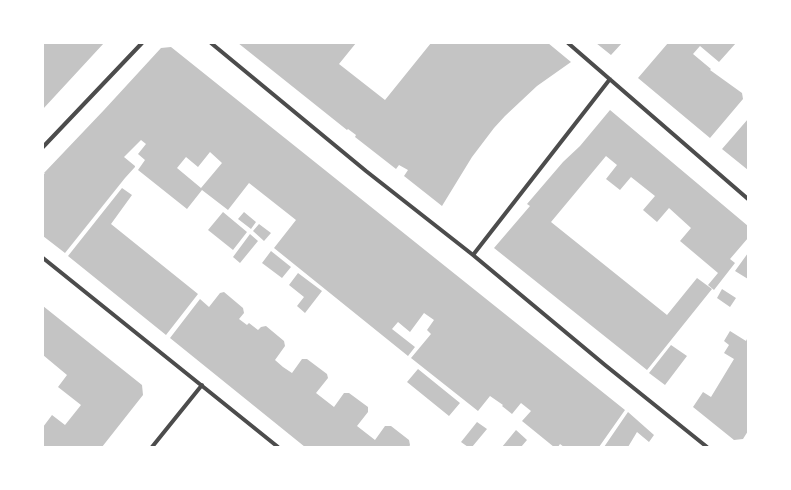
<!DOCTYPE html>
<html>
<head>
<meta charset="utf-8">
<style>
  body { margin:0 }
  #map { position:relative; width:791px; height:490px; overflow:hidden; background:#fff; font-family:"DejaVu Sans",sans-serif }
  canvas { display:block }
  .frame { position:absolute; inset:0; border:44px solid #fff; pointer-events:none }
</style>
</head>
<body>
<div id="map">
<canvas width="791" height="490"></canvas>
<div class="frame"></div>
</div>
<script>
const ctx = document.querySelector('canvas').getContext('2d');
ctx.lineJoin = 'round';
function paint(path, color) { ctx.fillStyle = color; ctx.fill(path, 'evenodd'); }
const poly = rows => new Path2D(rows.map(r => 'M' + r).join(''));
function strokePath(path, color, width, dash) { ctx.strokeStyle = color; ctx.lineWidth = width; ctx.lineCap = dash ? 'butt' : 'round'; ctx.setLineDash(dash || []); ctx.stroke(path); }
paint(poly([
  [43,43,104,43,43,109],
  [238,43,356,43,339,64,385,100,431,43,548,43,571,62,537,86,505,116,494,128,472,157,442,206,404,176,408,170,399,165,396,169,355,137,356,135,348,129,347,130],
  [596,43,622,43,611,55],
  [668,43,736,43,719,62,700,46,693,54,711,69,710,70,742,93,743,99,710,138,638,78],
  [171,47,625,410,599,447,564,447,560,444,558,447,554,447,522,421,531,411,521,403,512,414,502,406,503,405,490,396,478,411,411,358,431,334,427,330,434,320,424,313,410,332,398,322,392,329,415,347,408,356,274,248,296,220,249,183,228,210,202,190,187,209,138,170,145,160,138,154,146,144,141,140,124,157,135,166,135,167,125,178,65,253,43,236,43,175,45,173,44,173,104,110,161,48],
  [210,152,222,163,201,188,177,168,186,157,198,167],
  [610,110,748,226,748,238,730,259,735,263,714,290,708,285,718,273,680,241,691,228,669,208,657,222,643,210,655,196,631,177,620,190,606,179,617,165,606,156,551,222,667,315,697,278,712,289,647,370,494,248,530,206,527,204,563,162,580,146],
  [748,119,748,170,722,149],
  [122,188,132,195,111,224,198,294,166,335,68,256],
  [223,212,247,232,233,250,208,230],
  [244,212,256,222,251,229,238,219],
  [259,224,271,233,264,241,253,231],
  [250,234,258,241,240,263,233,257],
  [271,251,291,267,282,278,262,263],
  [748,253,748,279,735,271],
  [298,273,322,291,305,313,297,306,304,297,289,285],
  [722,289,736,298,730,307,717,298],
  [224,292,243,308,244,313,239,319,247,325,249,323,258,330,261,327,266,326,284,341,285,346,275,360,283,367,292,373,302,359,307,359,327,374,328,378,316,393,334,407,344,393,349,393,368,407,368,412,357,426,375,440,385,426,391,426,409,440,410,445,409,447,305,447,170,338,200,299,209,307,220,293],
  [43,306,142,385,143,395,102,447,43,447,43,427,52,415,65,425,81,405,58,387,67,375,43,355],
  [730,331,746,341,748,337,748,431,743,439,734,440,693,407,703,392,711,397,734,359,724,353,729,345,724,341],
  [671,345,687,356,665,385,649,373],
  [418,369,460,403,449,416,407,382],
  [628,412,654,435,649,442,637,432,628,447,604,447],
  [477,422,487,429,472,447,468,447,461,442],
  [516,430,527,440,521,447,502,447]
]), '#c4c4c4');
strokePath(poly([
  [211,43,366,171,473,255,605,365,707,447],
  [568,43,748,199],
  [43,147,142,43],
  [473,255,610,79],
  [43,258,278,447],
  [152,447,202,385]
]), '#4c4c4c', 4);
</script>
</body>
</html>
